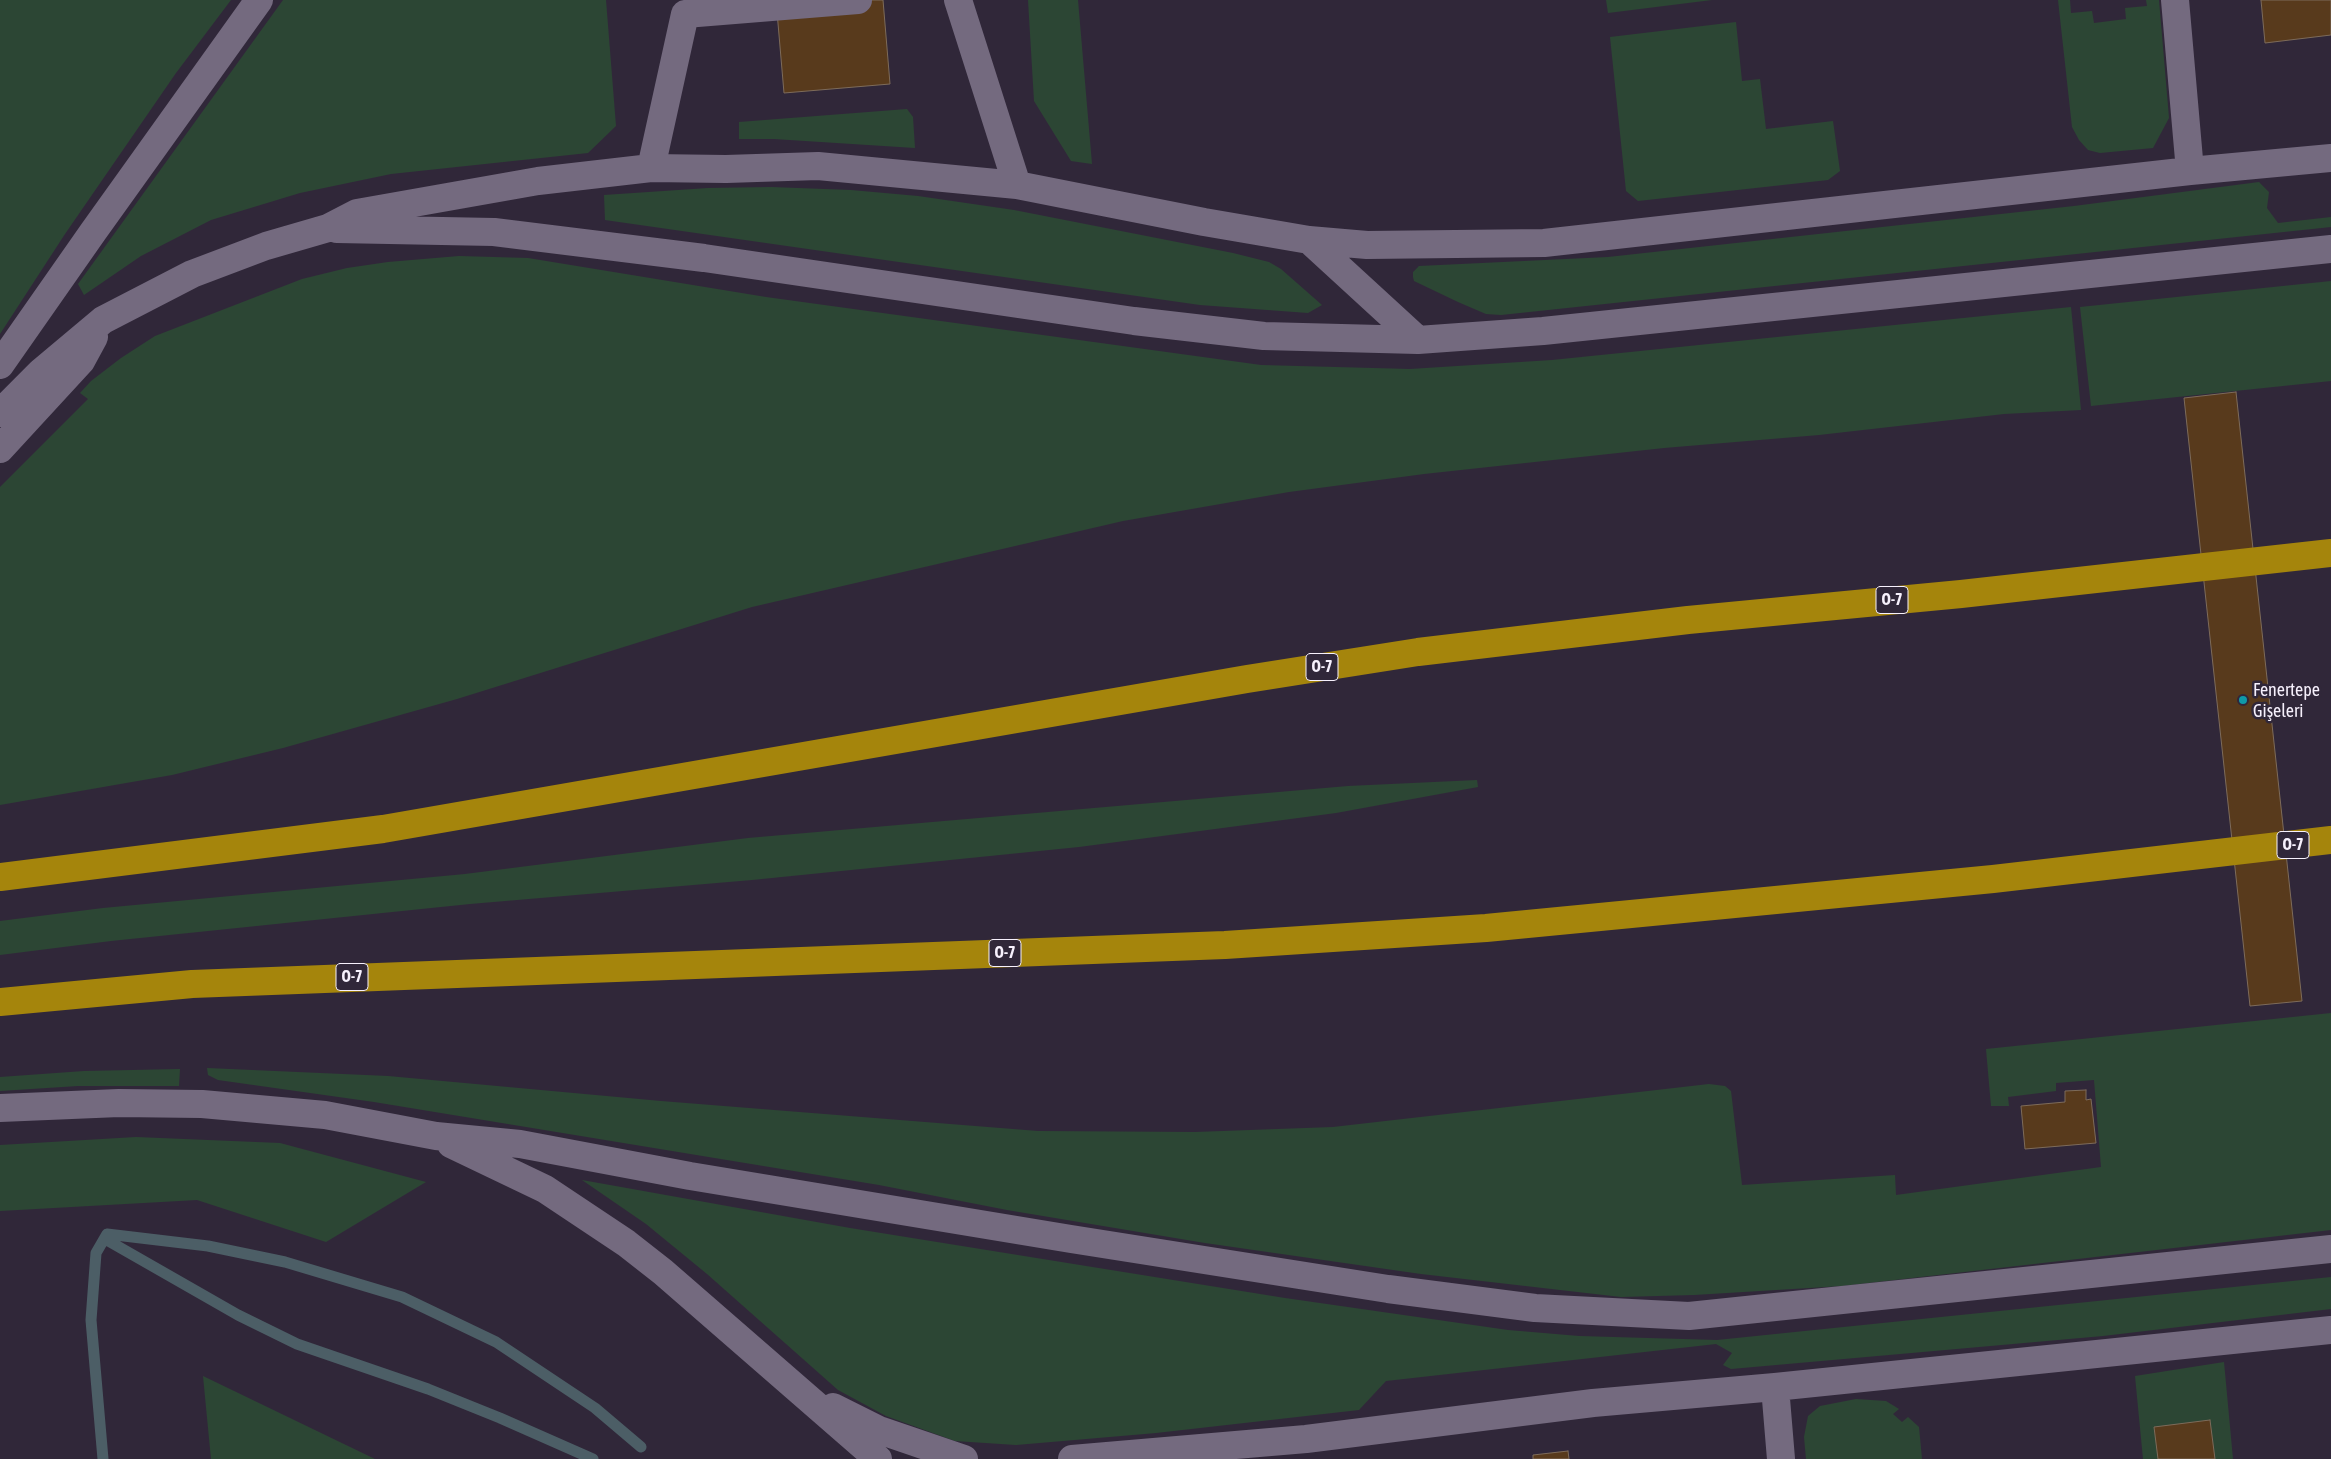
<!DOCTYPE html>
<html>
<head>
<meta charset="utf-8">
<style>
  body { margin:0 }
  canvas { display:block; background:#302739 }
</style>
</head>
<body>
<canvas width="2331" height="1459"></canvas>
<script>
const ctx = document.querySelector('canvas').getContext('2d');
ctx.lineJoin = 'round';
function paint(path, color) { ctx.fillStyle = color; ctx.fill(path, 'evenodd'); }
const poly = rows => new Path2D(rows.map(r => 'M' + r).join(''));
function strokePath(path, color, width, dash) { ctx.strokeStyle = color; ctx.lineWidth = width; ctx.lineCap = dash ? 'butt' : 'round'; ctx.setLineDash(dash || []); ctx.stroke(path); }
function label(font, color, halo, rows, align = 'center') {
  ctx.font = font + ' "Asap Condensed",sans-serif'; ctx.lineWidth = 5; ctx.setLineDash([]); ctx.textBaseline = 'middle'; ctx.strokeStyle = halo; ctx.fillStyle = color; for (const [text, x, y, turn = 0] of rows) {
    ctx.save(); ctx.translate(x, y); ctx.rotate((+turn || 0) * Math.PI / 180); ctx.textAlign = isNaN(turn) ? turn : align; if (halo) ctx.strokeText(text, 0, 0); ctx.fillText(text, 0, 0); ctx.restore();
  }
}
paint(poly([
  [0,0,231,0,176,73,65,234,0,334],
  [283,0,606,0,616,126,588,153,391,174,300,193,211,220,141,256,84,295,78,284],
  [1028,0,1078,0,1092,164,1071,161,1034,101],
  [1606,0,1712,0,1608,13],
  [2058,0,2070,0,2071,13,2092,11,2094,23,2126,19,2125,8,2147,6,2146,0,2159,0,2169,118,2153,148,2100,153,2088,150,2079,140,2072,127],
  [1736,22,1742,81,1760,79,1766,129,1833,121,1840,171,1828,180,1638,201,1626,191,1610,37],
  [907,109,913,117,915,148,774,139,739,139,739,122],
  [2259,182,2269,192,2267,208,2278,223,2331,217,2331,227,1501,315,1486,314,1458,302,1414,281,1413,277,1413,272,1419,266,1608,257,2074,206],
  [771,187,851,190,918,196,1014,210,1233,253,1269,262,1281,269,1322,305,1308,313,1200,305,605,220,604,195,708,188],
  [459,256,528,258,766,297,1261,365,1410,369,1552,360,2071,307,2081,410,2004,414,1819,435,1664,448,1424,474,1289,492,1123,521,752,607,457,699,283,748,172,775,0,805,0,487,88,399,80,393,91,381,121,358,155,336,302,279,347,268,388,262],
  [2331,281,2331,381,2091,406,2080,307],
  [1477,780,1478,787,1336,813,1079,847,752,880,470,904,111,941,0,955,0,921,103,908,465,874,748,838,1348,786],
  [2331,1013,2331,1230,1842,1286,1694,1295,1621,1297,1421,1274,1205,1243,1007,1210,879,1185,374,1102,218,1080,208,1075,207,1068,388,1076,661,1101,1038,1131,1195,1132,1333,1127,1709,1084,1725,1086,1731,1091,1742,1185,1895,1175,1896,1195,2101,1167,2094,1080,2056,1083,2056,1091,2008,1097,2009,1106,1991,1106,1986,1049],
  [180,1069,179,1086,78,1086,0,1091,0,1077,84,1071],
  [136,1137,280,1143,426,1182,326,1242,197,1200,0,1211,0,1145],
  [582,1180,850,1228,1285,1298,1508,1330,1579,1336,1717,1340,2331,1277,2331,1309,2103,1336,1731,1369,1723,1365,1732,1353,1716,1344,1386,1381,1359,1410,1156,1433,1016,1445,955,1441,886,1416,838,1390,707,1274,646,1224],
  [2224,1362,2233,1459,2215,1459,2210,1420,2158,1459,2143,1459,2135,1376],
  [203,1376,375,1459,211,1459],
  [1856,1399,1886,1401,1899,1409,1893,1414,1902,1422,1908,1417,1919,1427,1922,1459,1806,1459,1804,1437,1808,1416,1820,1406]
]), '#2c4634');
strokePath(poly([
  [105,1239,238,1315,297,1344,428,1389,500,1418,593,1459],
  [103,1459,91,1320,96,1253,107,1234,208,1246,285,1262,402,1297,496,1342,595,1408,641,1447]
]), '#4c5e66', 11);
const building = poly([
  [776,0,883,0,890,84,784,93,776,0],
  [2261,0,2331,0,2331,35,2265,43,2261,0],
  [2236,392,2302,1001,2250,1006,2184,398,2236,392],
  [2086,1090,2086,1100,2091,1099,2096,1143,2025,1149,2021,1106,2065,1102,2065,1091,2086,1090],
  [2210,1420,2215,1459,2158,1459,2154,1427,2210,1420],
  [1568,1451,1569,1459,1533,1459,1533,1455,1568,1451]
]);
paint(building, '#583a1c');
strokePath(building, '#7d6b5a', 1);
strokePath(poly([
  [958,0,1017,185],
  [2175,0,2190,171],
  [651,168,685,14,858,0],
  [337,229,494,232,704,258,1134,321,1264,336,1418,340,1543,331,2331,249],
  [1309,240,1418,340],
  [0,365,93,232,259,0],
  [0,413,41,372,103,320,192,274,266,246,328,228,357,213,538,181,651,168,726,169,818,166,1017,185,1204,222,1309,240,1367,245,1544,243,2190,171,2331,158],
  [0,449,81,361,94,337],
  [0,1108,119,1103,202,1104,325,1115,436,1136,520,1144,690,1176,1071,1239,1388,1289,1535,1308,1689,1316,2331,1249],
  [451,1144,545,1189,626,1243,663,1272,878,1459],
  [1775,1387,1781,1459],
  [833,1407,879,1430,964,1459],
  [1072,1459,1306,1439,1593,1403,1775,1387,2331,1330]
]), '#746a7f', 28);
strokePath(poly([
  [0,877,383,829,1247,679,1418,652,1688,620,1961,594,2331,553],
  [0,1002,192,984,1225,945,1486,928,1993,879,2331,840]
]), '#a5850c', 28);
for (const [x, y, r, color] of [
  [2243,700,5,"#0f9aa8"]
]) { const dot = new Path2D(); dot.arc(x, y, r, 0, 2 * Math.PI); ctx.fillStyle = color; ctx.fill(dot); strokePath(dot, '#302739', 2); }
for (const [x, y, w] of [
  [1892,600,32],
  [1322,667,32],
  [2293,845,32],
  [1005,953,32],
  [352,977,32]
]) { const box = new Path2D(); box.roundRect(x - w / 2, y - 13.5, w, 27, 4); ctx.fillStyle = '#302739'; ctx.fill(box); strokePath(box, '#f6f0fc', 1); }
label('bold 16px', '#f6f0fc', null, [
  ["O-7",1892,600],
  ["O-7",1322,667],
  ["O-7",2293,845],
  ["O-7",1005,953],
  ["O-7",352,977]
]);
label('18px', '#f6f0fc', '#302739', [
  ["Fenertepe",2253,690],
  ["Gişeleri",2253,711]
], 'left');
</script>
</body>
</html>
